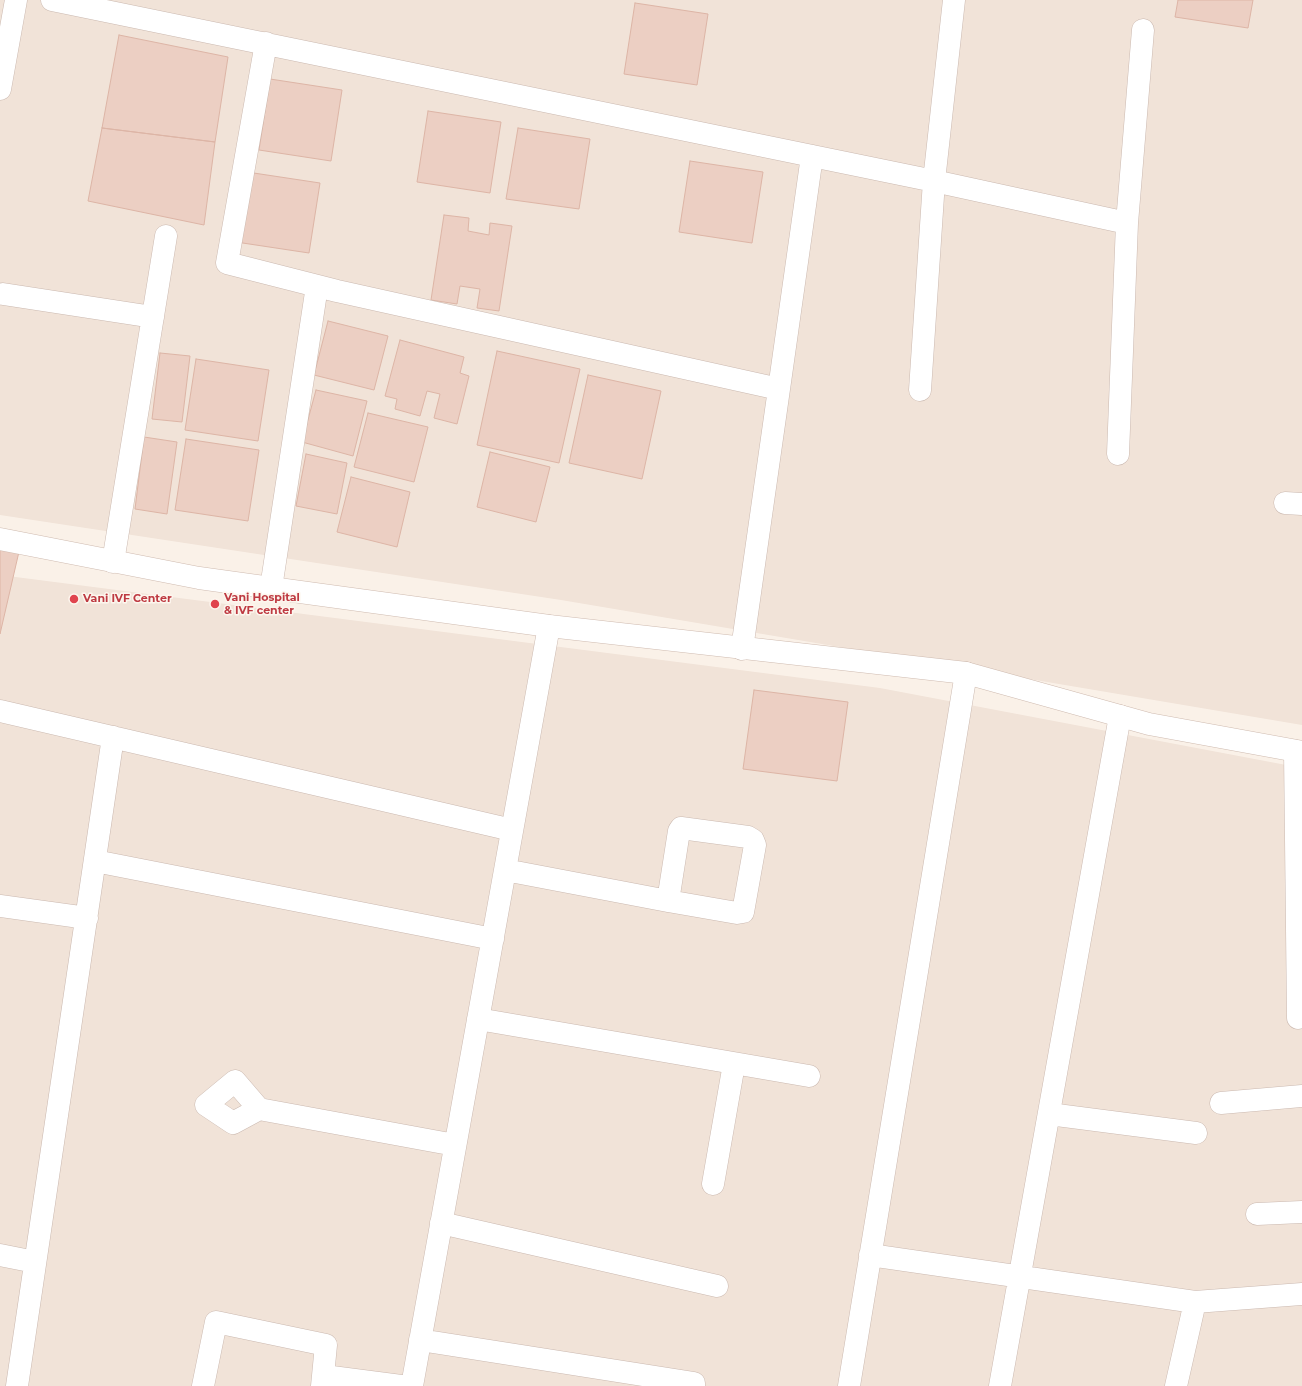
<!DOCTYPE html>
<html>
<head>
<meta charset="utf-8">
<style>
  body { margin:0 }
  canvas { display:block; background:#faf1e8 }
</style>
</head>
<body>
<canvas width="1302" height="1386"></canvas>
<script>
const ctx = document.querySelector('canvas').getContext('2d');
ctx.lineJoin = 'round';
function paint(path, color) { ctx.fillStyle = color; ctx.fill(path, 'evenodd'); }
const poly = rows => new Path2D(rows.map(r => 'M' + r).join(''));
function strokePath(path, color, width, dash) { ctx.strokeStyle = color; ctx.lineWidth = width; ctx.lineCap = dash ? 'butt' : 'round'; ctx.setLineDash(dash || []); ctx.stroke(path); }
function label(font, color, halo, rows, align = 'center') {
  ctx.font = font + ' Montserrat,sans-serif'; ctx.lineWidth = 3; ctx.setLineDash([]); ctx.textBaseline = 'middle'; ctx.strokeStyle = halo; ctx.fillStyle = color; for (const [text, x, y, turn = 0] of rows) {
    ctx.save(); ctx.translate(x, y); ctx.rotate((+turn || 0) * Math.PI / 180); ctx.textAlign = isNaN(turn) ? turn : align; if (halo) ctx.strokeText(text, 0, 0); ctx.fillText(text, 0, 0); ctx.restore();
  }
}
paint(poly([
  [0,0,1302,0,1302,725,561,600,0,515],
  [0,575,880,688,1302,768,1302,1386,0,1386]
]), '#f1e3d8');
const building = poly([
  [1178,0,1253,0,1248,28,1175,17,1178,0],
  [635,3,708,14,697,85,624,74,635,3],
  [119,35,228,57,215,142,102,128,119,35],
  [270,79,342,90,331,161,259,150,270,79],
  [428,111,501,122,490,193,417,182,428,111],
  [102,128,215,142,204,225,88,201,102,128],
  [518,128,590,139,579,209,506,199,518,128],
  [690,161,763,172,752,243,679,232,690,161],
  [247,172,320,183,309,253,236,242,247,172],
  [444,215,469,218,468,231,489,235,490,223,512,226,499,311,477,308,480,289,460,286,457,304,431,300,444,215],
  [328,321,388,336,374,390,314,375,328,321],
  [400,340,464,357,460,373,469,376,457,424,434,418,440,394,427,391,420,416,395,409,397,399,385,396,400,340],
  [497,351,580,369,559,463,477,445,497,351],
  [160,353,190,356,182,422,152,419,160,353],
  [196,359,269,370,258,441,185,430,196,359],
  [588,375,661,391,642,479,569,463,588,375],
  [316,390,367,401,353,456,302,442,316,390],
  [368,413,428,427,414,482,354,467,368,413],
  [144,437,177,442,167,514,135,509,144,437],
  [186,439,259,450,248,521,175,510,186,439],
  [490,452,550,467,536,522,477,507,490,452],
  [306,454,347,463,337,514,296,506,306,454],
  [351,477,410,492,397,547,337,532,351,477],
  [0,539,21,543,0,634,0,539],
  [754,690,848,702,837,781,743,769,754,690]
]);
paint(building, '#eccfc3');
strokePath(building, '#ddb5a6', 1);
const minor = poly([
  [52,0,934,181,1127,223,1118,454],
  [266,43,227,263,337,291,779,389,812,156],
  [1127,223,1143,30],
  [3,294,153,317],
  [920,390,934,181,954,0],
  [1285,503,1302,504],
  [113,562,166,236],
  [271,588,317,286],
  [742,649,779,389],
  [0,711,512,830],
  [1295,751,1298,1018],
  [95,861,493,939],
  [505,870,668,901,679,831,681,828,748,837,753,840,755,845,743,912,737,913,668,901],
  [0,906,87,918],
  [478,1019,809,1076],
  [1221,1103,1302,1096],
  [259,1109,235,1081,206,1105,233,1123,259,1109,455,1145],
  [1049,1114,1196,1133],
  [713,1184,734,1064],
  [1257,1214,1302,1212],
  [441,1223,717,1286],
  [0,1255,35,1262],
  [870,1255,1195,1302,1302,1294],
  [420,1340,694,1383,694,1386],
  [324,1376,401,1386],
  [17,1386,113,737],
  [203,1386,216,1322,326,1345,322,1386],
  [412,1386,549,626],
  [849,1386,966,673],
  [1000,1386,1120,716],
  [1176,1386,1195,1302]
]);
const tertiary = poly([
  [0,89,16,0]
]);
const secondary = poly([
  [0,539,199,578,271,588,549,626,966,673,1149,724,1302,752]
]);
strokePath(minor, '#cbb9b0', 23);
strokePath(tertiary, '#cbb9b0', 23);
strokePath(secondary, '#cfbbb0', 23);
strokePath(minor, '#fff', 22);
strokePath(tertiary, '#fff', 22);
strokePath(secondary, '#fff', 22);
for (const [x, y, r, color] of [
  [74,599,5,"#e0444e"],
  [215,604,5,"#e0444e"]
]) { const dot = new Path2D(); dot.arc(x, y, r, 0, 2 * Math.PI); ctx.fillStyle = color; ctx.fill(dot); strokePath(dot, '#fdf6ee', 1.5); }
label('bold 11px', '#be3a42', '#fdf6ee', [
  ["Vani Hospital",224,598],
  ["& IVF center",224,611],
  ["Vani IVF Center",83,599]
], 'left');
</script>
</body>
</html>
